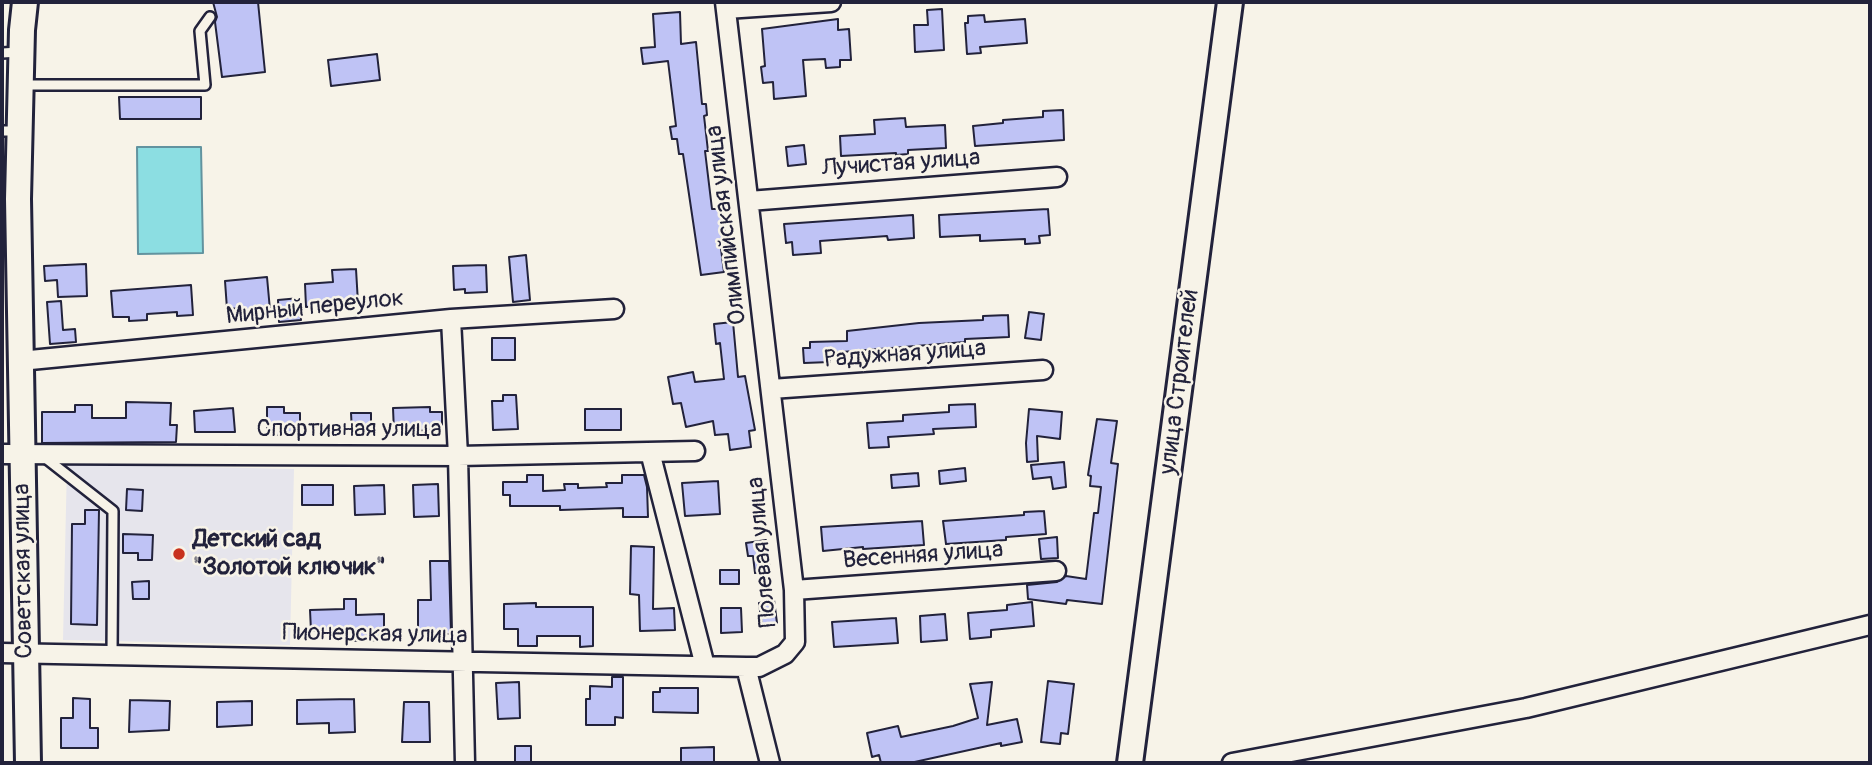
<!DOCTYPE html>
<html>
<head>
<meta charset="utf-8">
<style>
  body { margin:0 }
  #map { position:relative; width:1872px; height:765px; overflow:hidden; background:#f7f3e8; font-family:Pangolin,sans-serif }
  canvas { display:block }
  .frame { position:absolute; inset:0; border:4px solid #22223b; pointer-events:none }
</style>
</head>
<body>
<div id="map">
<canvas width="1872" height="765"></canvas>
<div class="frame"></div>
</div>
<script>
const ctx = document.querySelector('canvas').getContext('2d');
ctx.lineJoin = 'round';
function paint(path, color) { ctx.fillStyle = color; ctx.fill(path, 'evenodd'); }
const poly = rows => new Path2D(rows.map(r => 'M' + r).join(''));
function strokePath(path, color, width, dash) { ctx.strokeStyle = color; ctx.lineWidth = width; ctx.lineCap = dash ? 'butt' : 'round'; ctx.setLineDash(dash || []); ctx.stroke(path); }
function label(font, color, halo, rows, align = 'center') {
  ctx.font = font + ' Pangolin,sans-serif'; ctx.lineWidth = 5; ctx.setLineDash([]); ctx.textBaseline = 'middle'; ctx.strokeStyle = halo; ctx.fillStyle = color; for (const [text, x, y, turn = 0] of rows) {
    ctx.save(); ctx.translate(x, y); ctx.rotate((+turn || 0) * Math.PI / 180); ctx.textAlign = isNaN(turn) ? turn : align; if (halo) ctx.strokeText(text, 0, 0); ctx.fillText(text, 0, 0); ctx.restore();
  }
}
paint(poly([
  [67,464,294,469,290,645,63,640]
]), '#e6e5ec');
const water = poly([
  [137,147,201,147,203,253,138,254,137,147]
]);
paint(water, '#8cdee2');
strokePath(water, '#62939f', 2);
const building = poly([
  [213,2,258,2,265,72,222,77,215,22,217,17,213,2],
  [942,9,944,50,915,52,914,25,928,25,927,10,942,9],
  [680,12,681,44,696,42,702,104,706,104,707,115,704,116,708,151,705,151,712,209,719,209,720,217,723,216,726,241,720,241,724,272,701,275,683,154,679,154,677,139,672,139,670,127,676,126,668,61,643,64,641,48,655,47,653,14,680,12],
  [984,15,985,22,1025,19,1027,43,980,47,981,53,967,54,965,23,968,23,968,16,984,15],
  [838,19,838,30,849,29,851,60,840,60,840,67,826,68,825,59,803,60,806,96,774,99,773,82,763,83,761,67,765,66,762,29,838,19],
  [377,54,380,80,331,86,328,60,377,54],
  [119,97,201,97,201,119,120,119,119,97],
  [1063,110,1064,140,975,146,973,126,1003,123,1003,120,1043,117,1043,111,1063,110],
  [905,118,906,127,945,125,946,148,908,150,908,154,896,155,896,153,841,156,840,136,875,134,874,120,905,118],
  [804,145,806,164,788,166,786,147,804,145],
  [1048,209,1050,235,1039,236,1040,243,1025,244,1025,239,980,241,980,235,940,237,939,215,1048,209],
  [913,215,914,238,888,240,887,236,820,241,821,253,793,255,792,242,786,243,784,224,913,215],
  [526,255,530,300,513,302,509,257,526,255],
  [86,264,87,296,58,297,57,280,45,281,44,266,86,264],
  [486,265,487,292,465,293,465,289,454,290,453,266,486,265],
  [356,269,358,303,306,307,305,284,333,282,332,270,356,269],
  [267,277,270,310,243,313,243,308,227,309,225,281,267,277],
  [191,285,193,315,177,316,177,312,147,314,147,320,129,321,129,317,113,317,111,291,191,285],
  [300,298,301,320,279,322,278,300,300,298],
  [61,301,63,330,75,329,76,342,50,344,47,302,61,301],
  [1029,312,1044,314,1041,340,1025,338,1029,312],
  [1008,315,1009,337,965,339,965,342,830,353,830,362,804,363,803,348,810,348,810,342,847,341,847,331,919,323,983,320,983,316,1008,315],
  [733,322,738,377,745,376,755,430,749,431,751,447,730,450,728,434,715,435,713,421,686,427,681,403,673,404,668,377,693,372,695,382,724,379,720,343,716,344,714,324,733,322],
  [492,338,515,338,515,360,492,360,492,338],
  [503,395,516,395,518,429,493,430,492,401,503,401,503,395],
  [126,402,171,403,170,425,177,425,176,442,42,443,42,412,75,412,75,405,92,405,92,418,126,418,126,402],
  [975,404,976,427,933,429,934,434,888,437,889,447,869,448,867,423,903,421,903,415,949,412,949,405,975,404],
  [267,407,284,407,284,413,300,413,300,427,295,427,295,435,267,435,267,407],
  [430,407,430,412,442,412,442,425,431,426,431,430,394,432,393,408,430,407],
  [233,408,235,432,195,432,194,411,233,408],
  [585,409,621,409,621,430,585,430,585,409],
  [1029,409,1062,412,1060,439,1037,436,1038,461,1027,462,1026,443,1029,409],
  [351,413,371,413,371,431,352,432,351,413],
  [1097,419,1117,421,1111,463,1118,464,1102,604,1067,600,1066,604,1028,599,1027,585,1057,582,1066,576,1086,579,1094,513,1098,513,1101,487,1090,486,1091,476,1088,475,1097,419],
  [1064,462,1066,487,1053,489,1051,477,1033,479,1031,465,1064,462],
  [965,468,966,481,940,484,939,471,965,468],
  [918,473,919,486,892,488,891,475,918,473],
  [527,475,543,475,543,491,565,490,564,484,578,484,578,488,607,487,606,483,622,483,622,475,644,475,647,487,648,517,623,517,623,508,560,510,560,506,510,506,510,495,503,495,503,482,527,482,527,475],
  [718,481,720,514,685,516,682,483,718,481],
  [438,484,439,516,414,517,413,485,438,484],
  [302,485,333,485,333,505,302,505,302,485],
  [384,485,385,514,355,515,354,486,384,485],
  [127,489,143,490,142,511,126,510,127,489],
  [85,510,99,510,97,625,71,624,72,524,85,524,85,510],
  [1044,511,1046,534,1006,537,1006,540,946,544,943,521,1024,515,1024,512,1044,511],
  [922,521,924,545,863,549,863,547,823,551,821,527,922,521],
  [123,534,153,535,152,560,138,560,138,553,123,553,123,534],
  [1057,537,1058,558,1041,559,1039,539,1057,537],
  [766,540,770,571,755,573,753,556,748,556,746,543,766,540],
  [631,546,654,547,653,609,674,608,675,630,640,631,639,595,630,594,631,546],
  [430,561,449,561,451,634,418,634,418,600,431,600,430,561],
  [720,570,739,570,739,584,720,584,720,570],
  [149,581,149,599,133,599,132,582,149,581],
  [344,599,356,599,356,615,384,614,384,640,345,641,345,635,320,635,320,631,311,631,310,610,344,609,344,599],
  [774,600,777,623,762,625,759,603,774,600],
  [1032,602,1034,626,991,630,991,637,970,639,968,613,1007,610,1007,605,1032,602],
  [536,603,536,607,593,607,593,646,580,647,580,636,537,636,537,646,518,646,518,629,504,629,504,604,536,603],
  [721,608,741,608,742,632,721,633,721,608],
  [945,614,947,640,921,642,920,616,945,614],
  [896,618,898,643,834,647,832,622,896,618],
  [612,677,623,677,623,718,615,717,615,725,586,725,586,699,590,699,590,686,612,687,612,677],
  [1048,681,1074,684,1068,734,1061,733,1060,744,1041,742,1048,681],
  [519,682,520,718,498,719,496,683,519,682],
  [992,682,987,725,1017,719,1022,742,1001,746,1001,743,910,763,881,763,879,755,872,757,867,733,898,726,901,737,953,726,978,718,970,684,992,682],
  [660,688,698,688,698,713,653,712,653,692,660,692,660,688],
  [73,698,90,699,90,728,98,728,98,748,61,748,61,718,73,718,73,698],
  [354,699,355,732,329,733,329,723,297,724,297,700,354,699],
  [130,700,170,701,169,730,129,732,130,700],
  [252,701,252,725,217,727,217,702,252,701],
  [404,702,429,702,430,742,402,742,404,702],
  [515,746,531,746,531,763,515,763,515,746],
  [714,747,714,763,681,763,681,748,714,747]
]);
paint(building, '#bfc3f5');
strokePath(building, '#22223b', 2);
const lane = poly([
  [2,53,20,52],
  [22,85,205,85,200,31,210,17],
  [2,131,18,131],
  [43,456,113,511,112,654]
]);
const street = poly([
  [726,9,831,2],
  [749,201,1057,177],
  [451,319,458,456,465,763],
  [20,361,451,319,614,309],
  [771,389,1043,370],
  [650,452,705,666],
  [2,454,458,456,695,451],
  [794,590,1056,571],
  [2,653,746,667,759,667,785,654,795,642,794,590,725,2],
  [746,667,770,763],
  [1232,763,1526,708,1870,625]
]);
const secondary = poly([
  [25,2,22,30,18,199,28,763],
  [1130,763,1230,2]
]);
strokePath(lane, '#22223b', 14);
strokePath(street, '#22223b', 23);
strokePath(secondary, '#22223b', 30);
strokePath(lane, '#f7f3e8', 9);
strokePath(street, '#f7f3e8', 18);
strokePath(secondary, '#f7f3e8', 24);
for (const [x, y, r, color] of [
  [179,554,7,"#c8321e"]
]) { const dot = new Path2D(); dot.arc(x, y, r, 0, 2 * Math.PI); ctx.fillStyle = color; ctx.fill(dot); strokePath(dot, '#f7f3e8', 2.5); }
label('24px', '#22223b', '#f7f3e8', [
  ["Лучистая улица",901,164,-4],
  ["Олимпийская улица",727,225,-97],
  ["Мирный переулок",315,308,-6],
  ["Радужная улица",905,355,-4],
  ["улица Строителей",1180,382,-83],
  ["Спортивная улица",349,430],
  ["Полевая улица",763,552,-95],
  ["Весенняя улица",923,556,-4],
  ["Советская улица",24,571,-91],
  ["Пионерская улица",375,635,1]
]);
label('bold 24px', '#22223b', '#f7f3e8', [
  ["Детский сад",193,540],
  ["\"Золотой ключик\"",193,568]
], 'left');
</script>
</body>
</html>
